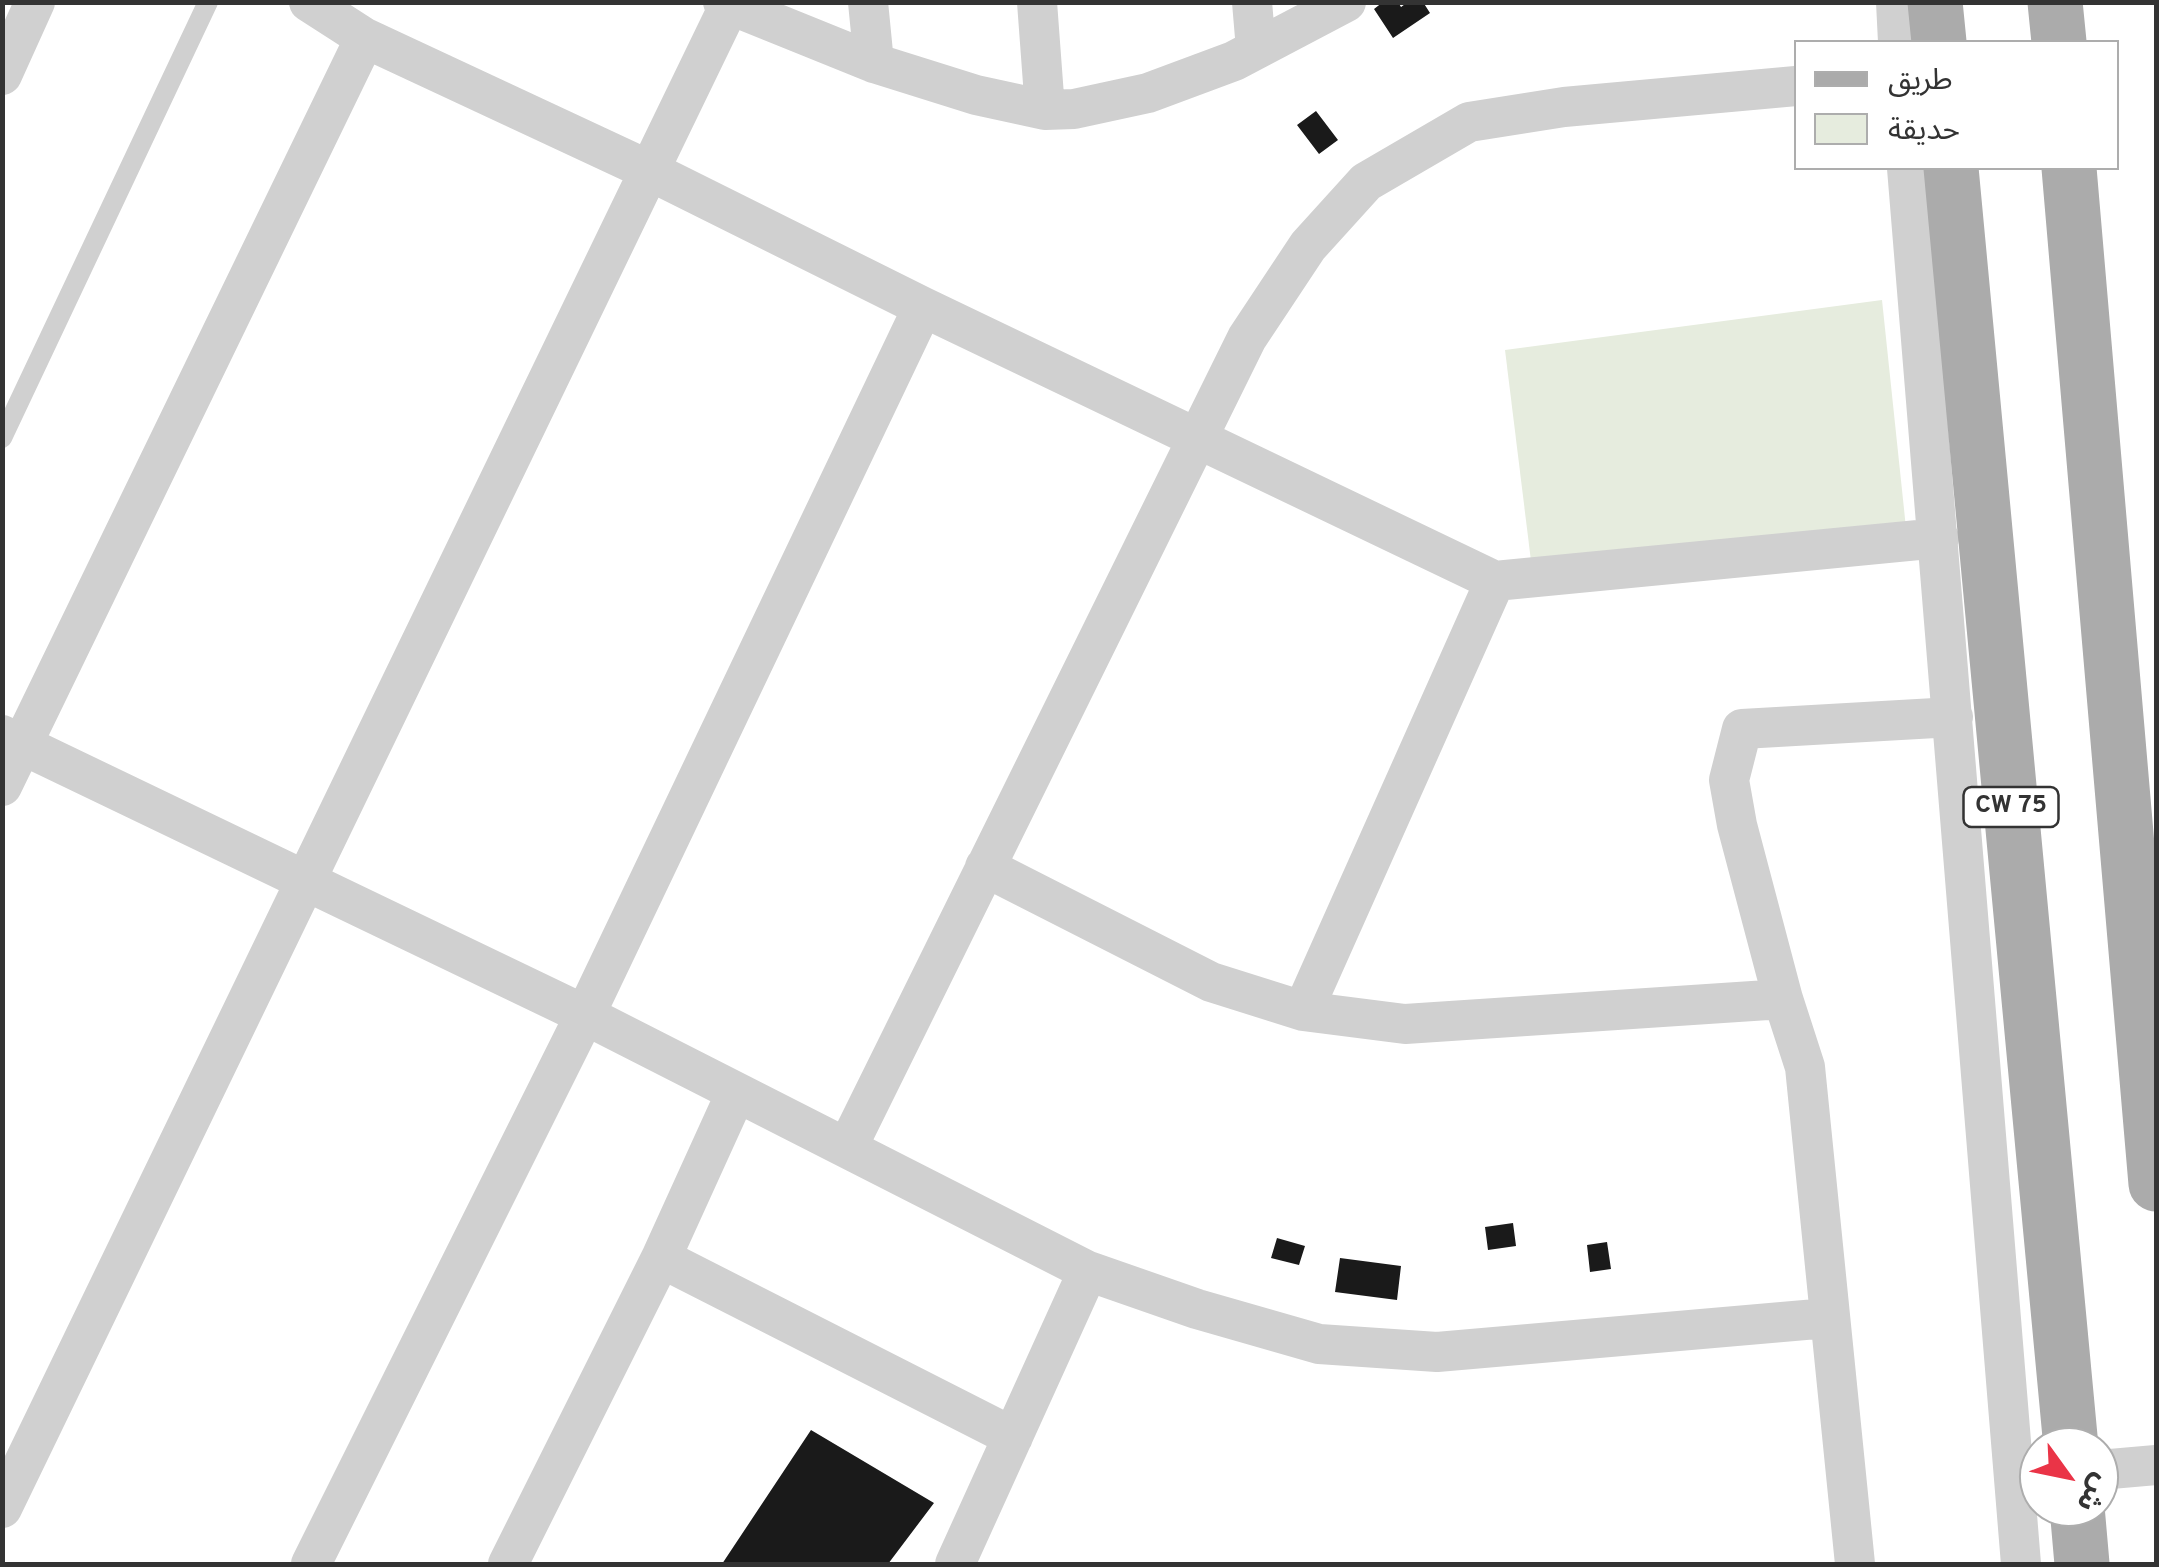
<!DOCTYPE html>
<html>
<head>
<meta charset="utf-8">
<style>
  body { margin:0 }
  #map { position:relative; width:2159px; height:1567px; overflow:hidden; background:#fff; font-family:Overpass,"Noto Sans Arabic",sans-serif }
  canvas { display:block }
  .frame { position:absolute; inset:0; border:5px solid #333; pointer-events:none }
  .legend { position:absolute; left:1794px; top:40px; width:325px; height:130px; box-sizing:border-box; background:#fff; border:2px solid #adadad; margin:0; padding:12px 18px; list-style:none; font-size:30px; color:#333 }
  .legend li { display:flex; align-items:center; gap:20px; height:50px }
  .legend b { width:50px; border:2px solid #adadad }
  .north { position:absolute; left:2019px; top:1427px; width:100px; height:100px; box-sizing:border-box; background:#fff; border:2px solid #adadad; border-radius:50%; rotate:123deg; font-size:28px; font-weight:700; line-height:40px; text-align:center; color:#333 }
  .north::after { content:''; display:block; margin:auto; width:35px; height:45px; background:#ea3447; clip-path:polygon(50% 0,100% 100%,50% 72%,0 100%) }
</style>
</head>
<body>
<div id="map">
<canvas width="2159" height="1567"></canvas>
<div class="frame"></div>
<ul class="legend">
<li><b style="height:12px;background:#ababab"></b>طريق</li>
<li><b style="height:28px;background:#e6ecde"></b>حديقة</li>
</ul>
<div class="north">ش</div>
</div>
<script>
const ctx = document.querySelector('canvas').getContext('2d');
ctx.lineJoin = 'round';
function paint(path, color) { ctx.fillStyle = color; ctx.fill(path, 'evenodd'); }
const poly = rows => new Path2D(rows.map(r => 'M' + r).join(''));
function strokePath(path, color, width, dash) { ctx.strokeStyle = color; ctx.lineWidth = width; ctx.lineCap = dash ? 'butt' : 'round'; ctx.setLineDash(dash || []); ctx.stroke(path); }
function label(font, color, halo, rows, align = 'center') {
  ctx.font = font + ' Overpass,sans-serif'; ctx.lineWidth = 10; ctx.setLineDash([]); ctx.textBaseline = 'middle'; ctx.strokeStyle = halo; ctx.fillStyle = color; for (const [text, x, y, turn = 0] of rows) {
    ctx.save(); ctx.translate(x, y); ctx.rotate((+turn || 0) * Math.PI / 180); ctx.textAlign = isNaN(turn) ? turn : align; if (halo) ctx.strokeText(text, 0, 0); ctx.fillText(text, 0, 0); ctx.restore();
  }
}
paint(poly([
  [1882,300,1906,528,1531,561,1505,350]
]), '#e6ecde');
paint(poly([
  [1383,2,1398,2,1401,7,1408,2,1423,2,1430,13,1393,38,1374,9],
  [1316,111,1338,140,1319,154,1297,125],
  [1513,1223,1516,1246,1488,1250,1485,1227],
  [1277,1238,1305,1246,1299,1265,1271,1258],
  [1607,1242,1611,1269,1590,1272,1587,1245],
  [1340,1258,1401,1266,1397,1300,1335,1292],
  [811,1430,934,1503,888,1564,722,1564]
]), '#1a1a1a');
strokePath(poly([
  [2,438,208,2]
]), '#d0d0d0', 20);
strokePath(poly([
  [309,2,365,38,648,170,923,307,1495,581,1939,538],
  [723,2,874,63,976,95,1045,110,1074,109,1148,93,1234,61,1346,2],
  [868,2,874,63],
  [1037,2,1045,110],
  [1252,2,1256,49],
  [1896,2,1898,42],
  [2,75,35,2],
  [1907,168,2021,1564],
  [2,735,585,1015,1088,1271,1197,1309,1319,1344,1437,1352,1828,1318],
  [2,786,365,38],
  [985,867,1211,982,1303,1011,1405,1024,1783,999,1805,1067,1855,1564],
  [1783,999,1737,825,1729,780,1742,729,1953,717],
  [1303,1011,1495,581],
  [848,1146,1247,338,1308,246,1366,182,1469,122,1564,107,1796,86],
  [661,1258,1013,1437],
  [2099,1470,2156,1465],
  [2,1508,729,6],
  [311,1564,585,1015,923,307],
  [508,1564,661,1258,736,1093],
  [955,1564,1088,1271]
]), '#d0d0d0', 40);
strokePath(poly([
  [1935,2,1939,42],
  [2055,2,2059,42],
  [1951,168,2071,1447],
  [2069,168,2156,1184],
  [2077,1507,2082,1564]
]), '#ababab', 55);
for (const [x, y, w] of [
  [2011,807,95]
]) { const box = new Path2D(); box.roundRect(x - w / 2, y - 20, w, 40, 8); ctx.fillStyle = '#fff'; ctx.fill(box); strokePath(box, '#333', 2.5); }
label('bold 25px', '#333', null, [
  ["CW 75",2011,807]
]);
</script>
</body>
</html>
